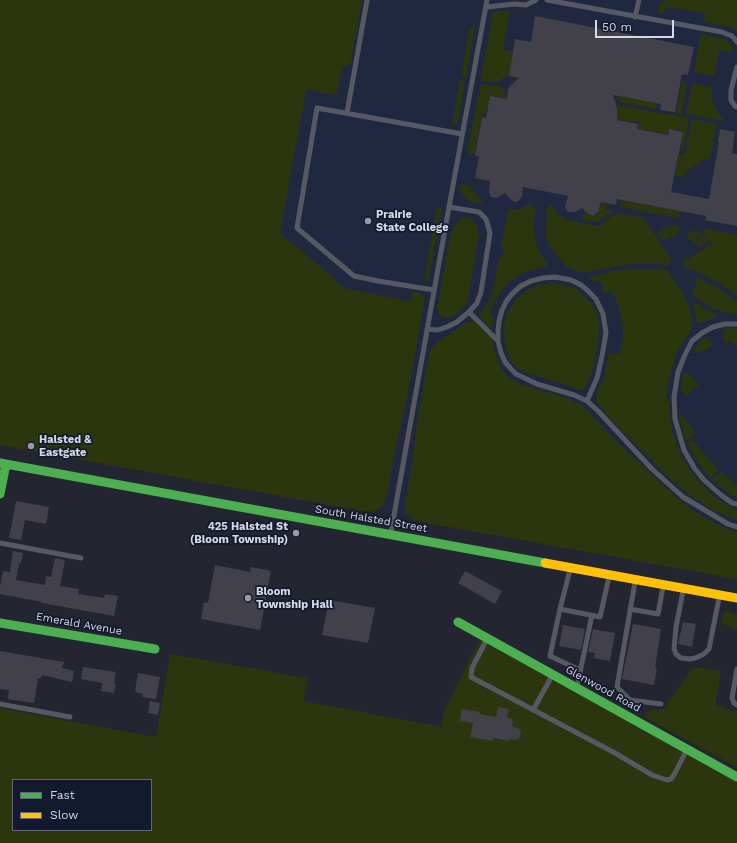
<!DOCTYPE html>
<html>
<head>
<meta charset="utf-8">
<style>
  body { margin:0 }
  #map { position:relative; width:737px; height:843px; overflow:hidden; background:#232631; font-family:"Work Sans",sans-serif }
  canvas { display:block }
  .legend { position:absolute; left:12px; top:779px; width:140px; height:52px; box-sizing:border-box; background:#141a2d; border:1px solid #616677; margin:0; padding:5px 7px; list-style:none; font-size:12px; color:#d4d9e6 }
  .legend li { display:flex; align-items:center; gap:8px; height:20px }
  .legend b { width:20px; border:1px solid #616677 }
  .scale { position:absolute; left:595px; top:20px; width:79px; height:18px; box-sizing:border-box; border:2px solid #d4d9e6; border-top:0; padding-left:5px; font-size:12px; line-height:14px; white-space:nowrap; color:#d4d9e6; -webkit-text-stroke:3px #141a2d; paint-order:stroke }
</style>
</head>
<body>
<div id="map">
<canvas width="737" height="843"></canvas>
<ul class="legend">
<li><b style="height:5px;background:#4caf50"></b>Fast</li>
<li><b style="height:5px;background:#ffc107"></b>Slow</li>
</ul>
<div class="scale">50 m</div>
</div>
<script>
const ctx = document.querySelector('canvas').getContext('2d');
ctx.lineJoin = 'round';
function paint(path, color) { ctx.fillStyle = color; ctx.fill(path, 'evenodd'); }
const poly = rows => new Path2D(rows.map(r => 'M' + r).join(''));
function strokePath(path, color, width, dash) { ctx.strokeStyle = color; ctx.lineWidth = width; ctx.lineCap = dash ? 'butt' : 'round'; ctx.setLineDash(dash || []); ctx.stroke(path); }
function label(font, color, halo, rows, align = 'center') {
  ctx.font = font + ' "Work Sans",sans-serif'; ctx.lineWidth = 3.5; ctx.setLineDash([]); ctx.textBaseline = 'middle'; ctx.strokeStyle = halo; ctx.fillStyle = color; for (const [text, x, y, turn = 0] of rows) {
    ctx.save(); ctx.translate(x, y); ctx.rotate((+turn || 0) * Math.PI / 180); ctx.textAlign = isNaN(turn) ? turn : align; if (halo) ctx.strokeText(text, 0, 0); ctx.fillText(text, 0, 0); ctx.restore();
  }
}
paint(poly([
  [0,0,737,0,737,576,0,443]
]), '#202840');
paint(poly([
  [0,0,362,0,351,63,348,66,343,66,336,95,306,90,280,233,287,239,288,242,290,241,338,282,339,285,342,285,348,289,411,301,412,293,414,292,422,294,425,298,408,393,394,455,387,496,385,502,379,509,374,511,368,512,0,445],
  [664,0,737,0,737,31,730,27,703,21,705,15,703,13,666,7,663,13,662,14,658,14,659,5,660,4,663,4],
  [510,10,503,50,513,52,509,75,496,82,484,81,481,78,493,12],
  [470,26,475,27,466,78,461,77],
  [701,34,724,39,730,43,732,47,733,50,732,52,719,50,714,76,694,72],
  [460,80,465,81,458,121,456,124,453,125,452,125],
  [682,81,687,83,681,114,676,113],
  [693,83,712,87,712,98,714,106,719,114,726,121,686,114,692,84],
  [483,84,501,87,503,89,506,97,506,98,490,95,489,96,490,97,486,112,481,117,474,155,467,154,480,86],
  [616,96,655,103,656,104,656,109,619,102],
  [616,105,689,118,683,150,680,150,683,131,669,129,668,132,667,132,666,134,638,129,639,122,633,121,633,122,613,118,617,114,618,108],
  [692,119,717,124,710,159,707,159,701,161,699,163,693,166,682,177,675,176,679,154,685,155],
  [460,184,470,186,484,204,472,202,467,199,461,192,460,189],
  [621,200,680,211,679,218,620,207],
  [601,203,607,204,606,209,613,210,612,213,610,212,609,215,606,214,606,217,603,217,602,220,599,219,599,222,596,221,596,222,582,220,584,212,585,212,587,214,590,216,593,216,597,215,599,213],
  [530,204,531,205,534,205,535,210,534,223,534,233,537,246,544,260,549,265,525,272,509,282,502,290,494,303,490,314,491,316,494,317,492,327,491,328,479,316,487,305,489,299,491,300,499,258,502,258,504,249,501,248,508,209,517,210],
  [547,205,549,205,553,206,559,215,567,220,598,226,598,225,601,225,601,222,605,223,605,220,608,220,608,218,611,218,612,216,615,216,617,213,625,215,625,214,643,217,672,260,669,265,659,264,633,264,613,267,587,272,582,272,571,269,563,264,564,263,553,251,549,246,546,235,546,222,548,212,546,211],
  [437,207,442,208,429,277,428,280,424,281],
  [467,217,470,218,475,223,479,234,468,299,464,307,456,314,449,318,444,318,439,314,437,309,451,234,455,225,461,219],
  [672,226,679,226,679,230,676,231,679,231,678,233,676,234,678,234,677,236,669,237,663,240,661,239,661,238,664,236,661,238,659,236,664,233,659,235,658,233,665,230,675,228,666,229,658,232,658,231,666,227],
  [690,228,702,234,709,240,705,244,700,239,693,235,704,244,702,246,701,244,702,246,700,247,694,242,687,238,688,233,692,234,689,233,689,230,694,233,706,240,698,234,690,230],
  [702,228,737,235,737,296,726,287,714,280,695,271,684,268,683,262,712,243,704,233],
  [634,269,651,269,667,270,683,293,689,306,693,322,692,327,691,331,678,350,674,361,668,382,667,396,667,398,669,400,669,413,672,431,680,453,684,461,693,474,700,482,713,496,727,505,737,510,737,520,713,510,691,496,674,482,613,422,597,402,596,399,597,393,604,377,609,353,619,354,623,338,623,330,622,320,620,310,616,299,611,291,609,291,604,293,601,289,603,287,597,280,594,282,590,279,590,277,614,271],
  [695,277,713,285,735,300,737,302,737,315,727,313,710,307,693,295,691,293,695,289,696,285,696,281],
  [552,283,564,285,576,289,587,299,596,310,599,323,599,338,594,364,590,377,587,385,582,390,527,373,518,369,512,363,505,345,504,329,505,320,507,313,516,299,529,289,536,286],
  [694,302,707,310,718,315,718,316,698,324,693,304,693,303],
  [467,322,472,322,476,323,492,339,495,353,499,364,503,371,507,376,520,384,566,398,583,406,619,444,674,495,691,509,704,517,723,527,737,532,737,579,421,522,415,520,411,518,406,512,405,504,413,458,418,415,429,354,432,348,438,342],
  [729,328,737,329,737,349,732,341,726,343,724,342,723,330],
  [705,337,707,338,711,341,712,346,705,350,694,353,693,351,696,347,701,340],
  [684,372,686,372,699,385,686,395,681,389],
  [680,413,695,432,691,438,708,459,719,470,710,478,698,463,687,442,692,440,691,438,686,440,685,436,680,419],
  [721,472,737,486,737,498,731,495,712,480],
  [726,611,737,614,737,629,729,627,729,626,723,624,722,622,723,614],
  [480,639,737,782,737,843,0,843,0,708,156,737,170,654,307,678,303,701,442,727,443,713],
  [13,780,151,780,151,830,13,830],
  [698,667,721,671,715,705,723,706,724,709,737,711,737,767,644,717,645,713,654,710,667,708,668,700,672,698,675,692,680,686,692,669]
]), '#2c360e');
paint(poly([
  [535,16,694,47,688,75,682,74,675,112,660,110,661,104,613,95,617,108,617,120,638,124,637,129,668,135,669,129,683,132,671,192,709,199,719,142,718,142,720,129,735,132,732,153,737,154,737,226,705,220,706,216,617,199,616,205,601,202,598,212,593,216,588,214,582,208,575,212,569,212,567,211,565,206,568,196,523,187,522,197,517,202,515,202,511,200,505,193,498,197,496,198,491,197,489,192,490,181,475,178,479,156,475,156,482,117,486,118,490,96,507,99,508,90,509,87,519,78,509,76,515,39,531,42],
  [16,501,49,507,46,524,25,520,21,540,9,538],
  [13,551,23,553,21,563,19,563,16,580,45,585,46,576,51,577,55,558,65,560,60,586,79,589,78,594,104,598,105,594,118,596,114,616,42,603,42,602,0,594,0,586,3,571,10,572],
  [215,565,250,572,251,567,271,571,260,630,201,619,204,602,208,603],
  [465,571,502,591,495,604,458,583],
  [329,600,375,608,368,643,322,635],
  [683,622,696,624,692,647,678,644],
  [633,624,661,629,655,668,657,668,654,685,622,679],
  [563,625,585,629,581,650,559,646],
  [593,629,615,633,610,661,594,658,595,653,588,652],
  [0,651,64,662,62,668,74,671,72,682,42,675,41,678,38,678,34,703,8,699,9,690,0,689],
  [83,667,116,672,114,683,116,684,114,693,101,691,102,683,81,679],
  [138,673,160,677,156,699,142,697,143,694,135,692],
  [150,701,160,703,158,715,148,713],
  [498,707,509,709,507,718,513,719,512,726,518,728,521,732,520,737,516,740,510,739,509,741,493,738,493,741,470,737,473,723,460,721,462,709,480,712,479,714,496,717]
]), '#424048');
strokePath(poly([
  [547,0,722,32,732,36,737,42],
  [486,7,515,4,526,5,536,0],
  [635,17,639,0],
  [737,67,731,90,731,100,735,106,737,107],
  [347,113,367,0],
  [434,290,378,281,354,276,297,228,317,108,462,134],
  [469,312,498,341],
  [737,324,725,324,713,327,702,333,692,341,684,357,678,372,674,397,675,419,684,450,695,469,704,480,721,495,732,503,737,504],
  [427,329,438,330,447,327,457,322,469,312,477,303,481,292,490,233,486,219,479,212,449,207],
  [587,401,597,378,602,356,606,333,603,314,596,299,587,290,581,285,571,280,555,277,543,278,531,281,521,286,514,292,507,300,502,310,499,321,498,331,498,341,501,353,505,362,511,369,516,374,537,384,574,395,587,401,598,411,652,469,683,497,728,524,737,527],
  [391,532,449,207,487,0],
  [0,543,81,558],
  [570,570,560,609,600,617,609,577],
  [635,582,617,687,630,700,661,704],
  [683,591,676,627,674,649,676,654,681,658,690,659,695,658,704,654,709,649,719,598],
  [560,609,550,656,580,670],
  [630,609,658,614,663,587],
  [487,639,472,668,471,677,615,753,652,775,667,780,671,779,675,773,686,751],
  [737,669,732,698,734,703,737,705],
  [577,687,592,615],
  [0,704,70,717],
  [533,710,552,676]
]), '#575962', 5);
strokePath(poly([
  [0,463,545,563],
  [0,494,6,464],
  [458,622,737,777],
  [0,623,155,649]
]), '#4caf50', 9);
strokePath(poly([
  [545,563,737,598]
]), '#ffc107', 9);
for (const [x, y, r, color] of [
  [368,221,4,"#969aa7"],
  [31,446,4,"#969aa7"],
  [296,533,4,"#969aa7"],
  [248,598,4,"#969aa7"]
]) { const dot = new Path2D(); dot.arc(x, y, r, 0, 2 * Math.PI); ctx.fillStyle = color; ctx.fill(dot); strokePath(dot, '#141a2d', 1.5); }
label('bold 11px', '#d4d9e6', '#141a2d', [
  ["Prairie",376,215],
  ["State College",376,228],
  ["Halsted &",39,440],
  ["Eastgate",39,453],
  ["425 Halsted St",288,527,"right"],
  ["(Bloom Township)",288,540,"right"],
  ["Bloom",256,592],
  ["Township Hall",256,605]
], 'left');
label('11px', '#d4d9e6', '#141a2d', [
  ["South Halsted Street",371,519,10],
  ["Emerald Avenue",79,624,10],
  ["Glenwood Road",603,689,29]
]);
</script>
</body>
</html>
